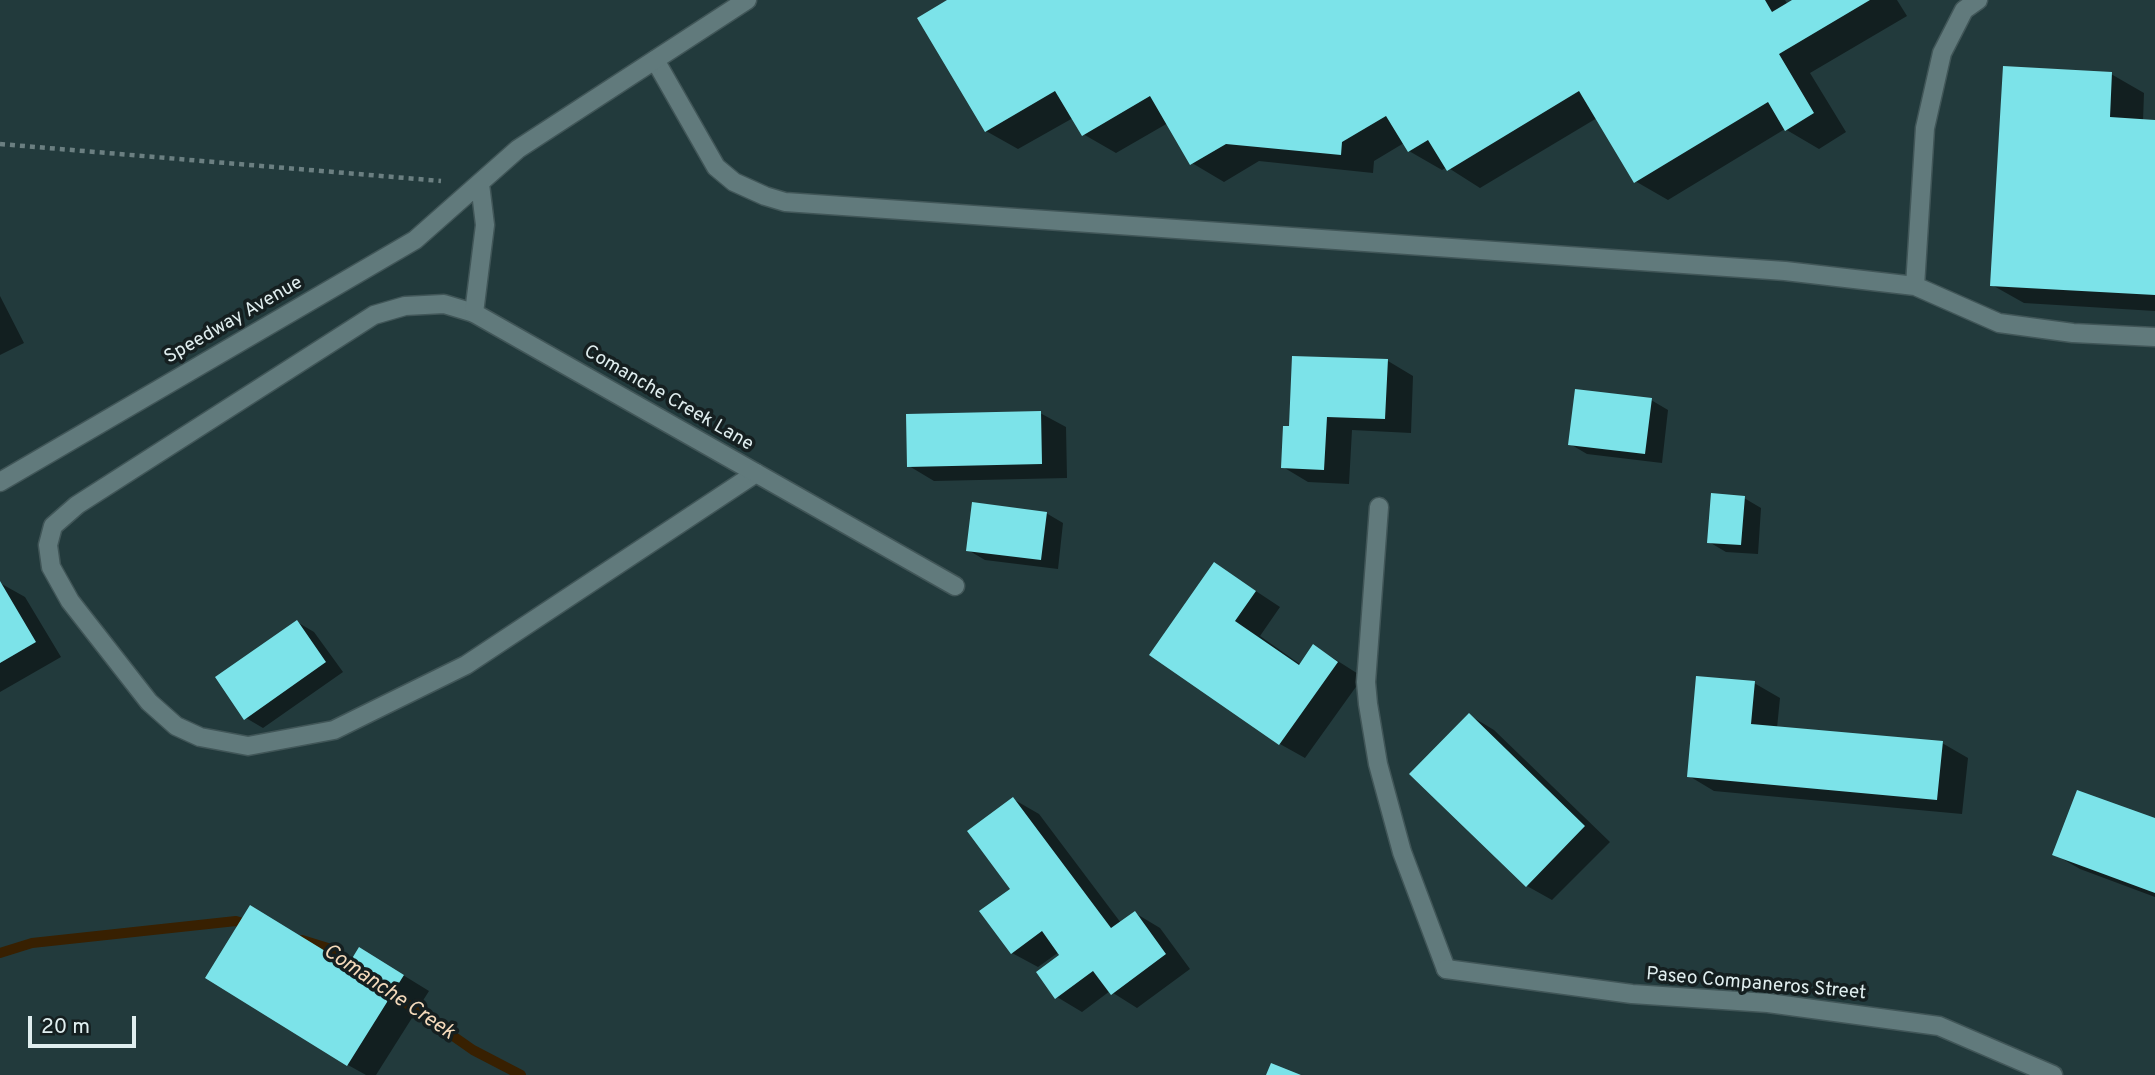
<!DOCTYPE html>
<html>
<head>
<meta charset="utf-8">
<style>
  body { margin:0 }
  #map { position:relative; width:2155px; height:1075px; overflow:hidden; background:#223a3c; font-family:Overpass,sans-serif }
  canvas { display:block }
  .scale { position:absolute; left:28px; top:1016px; width:108px; height:32px; box-sizing:border-box; border:4px solid #e0eeef; border-top:0; padding-left:9px; font-size:21px; line-height:24px; white-space:nowrap; color:#e0eeef; -webkit-text-stroke:5px #151f20; paint-order:stroke }
</style>
</head>
<body>
<div id="map">
<canvas width="2155" height="1075"></canvas>
<div class="scale">20 m</div>
</div>
<script>
const ctx = document.querySelector('canvas').getContext('2d');
ctx.lineJoin = 'round';
function paint(path, color) { ctx.fillStyle = color; ctx.fill(path, 'evenodd'); }
const poly = rows => new Path2D(rows.map(r => 'M' + r).join(''));
function strokePath(path, color, width, dash) { ctx.strokeStyle = color; ctx.lineWidth = width; ctx.lineCap = dash ? 'butt' : 'round'; ctx.setLineDash(dash || []); ctx.stroke(path); }
function label(font, color, halo, rows, align = 'center') {
  ctx.font = font + ' Overpass,sans-serif'; ctx.lineWidth = 7; ctx.setLineDash([]); ctx.textBaseline = 'middle'; ctx.strokeStyle = halo; ctx.fillStyle = color; for (const [text, x, y, turn = 0] of rows) {
    ctx.save(); ctx.translate(x, y); ctx.rotate((+turn || 0) * Math.PI / 180); ctx.textAlign = isNaN(turn) ? turn : align; if (halo) ctx.strokeText(text, 0, 0); ctx.fillText(text, 0, 0); ctx.restore();
  }
}
paint(poly([
  [951,0,1785,0,1788,5,1796,0,1897,0,1907,16,1810,73,1846,132,1819,149,1785,129,1668,200,1635,181,1597,118,1480,188,1447,167,1442,170,1409,151,1404,143,1374,161,1373,173,1259,161,1224,182,1192,163,1168,123,1116,153,1083,134,1073,118,1018,149,986,131],
  [2111,74,2144,93,2143,121,2155,122,2155,311,2024,303,1992,285],
  [0,296,24,343,0,355],
  [1388,361,1413,376,1411,433,1352,430,1349,484,1308,482,1283,467,1291,428],
  [1651,400,1668,410,1662,463,1587,454,1570,444],
  [1040,413,1066,427,1067,478,934,481,909,466],
  [1744,498,1761,508,1758,554,1726,552,1709,542],
  [1046,513,1063,523,1058,569,985,560,968,550],
  [1215,564,1280,607,1260,636,1301,665,1314,646,1363,677,1305,758,1280,744,1152,654],
  [0,583,25,597,61,657,0,692],
  [297,622,314,632,343,672,263,728,246,718],
  [1754,683,1780,698,1777,728,1942,743,1968,758,1962,814,1714,791,1689,776],
  [1469,715,1494,730,1610,842,1552,900,1527,886],
  [1013,799,1039,814,1121,923,1135,913,1160,928,1190,969,1137,1008,1110,991,1082,1012,1057,997,1061,955,1059,952,1038,967,1012,953],
  [2155,820,2155,897,2080,869,2054,854],
  [385,964,429,991,376,1075,366,1075,348,1065,208,977]
]), '#0007');
strokePath(poly([
  [302,940,328,948,358,970],
  [0,953,32,943,236,921,253,926],
  [383,987,473,1050,521,1075]
]), '#382001', 10);
paint(poly([
  [947,0,1765,0,1772,12,1792,0,1870,0,1779,54,1814,113,1785,131,1768,102,1634,183,1579,91,1447,171,1428,140,1408,152,1386,116,1342,142,1341,155,1226,144,1190,165,1150,96,1082,136,1055,91,985,132,917,18],
  [2003,66,2112,72,2110,117,2155,120,2155,295,1990,286],
  [1292,356,1388,359,1385,419,1327,417,1324,470,1281,468,1283,426,1289,426],
  [1575,389,1652,398,1645,454,1568,445],
  [1041,411,1042,464,907,467,906,414],
  [1711,493,1745,496,1741,545,1707,543],
  [972,502,1047,512,1041,560,966,551],
  [1214,562,1256,591,1235,621,1299,665,1313,644,1338,662,1279,745,1149,655],
  [0,581,36,642,0,663],
  [297,620,326,662,244,720,215,677],
  [1696,676,1755,681,1751,724,1943,741,1937,800,1687,777],
  [1469,713,1585,826,1526,887,1409,774],
  [2077,790,2155,818,2155,893,2052,855],
  [1013,797,1111,928,1135,911,1166,954,1111,995,1093,971,1055,999,1036,972,1059,955,1042,931,1011,954,979,911,1010,889,967,831],
  [250,905,348,965,359,947,404,975,347,1066,205,978],
  [1271,1063,1301,1075,1266,1075]
]), '#7ce3e9');
const lane = poly([
  [655,60,716,167,734,182,765,196,785,202,1785,271,1915,286,1999,323,2073,333,2155,337],
  [1915,286,1925,128,1942,53,1964,10,1978,0],
  [474,313,444,304,405,306,374,315,77,505,53,526,48,545,51,567,70,601,149,702,176,726,200,737,248,746,334,730,466,665,756,473],
  [1379,507,1366,682,1368,704,1378,764,1402,852,1446,969]
]);
const street = poly([
  [480,184,485,225,474,313,955,586],
  [0,482,415,240,518,149,747,0],
  [1446,969,1632,994,1768,1003,1939,1026,2053,1075]
]);
strokePath(lane, '#415658', 21);
strokePath(street, '#415658', 21);
strokePath(poly([
  [0,144,441,181]
]), '#6b7f81', 4.5, [5, 5]);
strokePath(lane, '#617a7c', 18);
strokePath(street, '#617a7c', 18);
label('19px', '#e0eeef', '#151f20', [
  ["Speedway Avenue",234,321,-30],
  ["Comanche Creek Lane",668,399,30],
  ["Paseo Companeros Street",1756,985,5]
]);
label('italic 21px', '#f5dabb', '#151f20', [
  ["Comanche Creek",388,993,34]
]);
</script>
</body>
</html>
